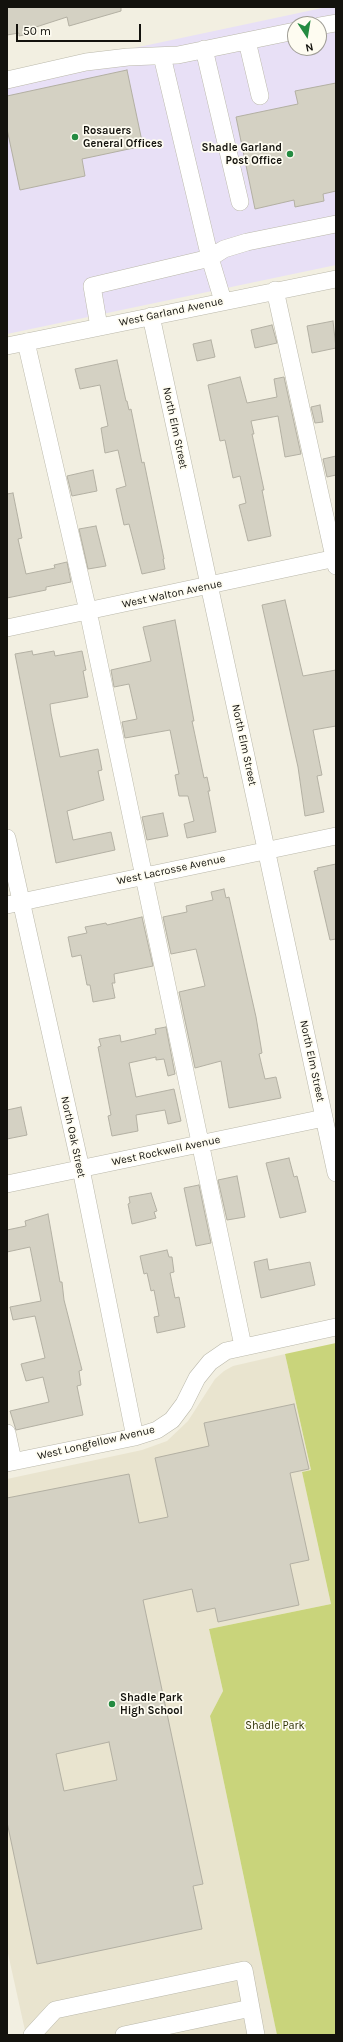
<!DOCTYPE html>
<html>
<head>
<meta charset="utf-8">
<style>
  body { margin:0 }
  #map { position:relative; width:343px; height:2042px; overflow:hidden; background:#f2efe1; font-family:Karla,sans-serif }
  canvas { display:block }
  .frame { position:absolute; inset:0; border:8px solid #13120d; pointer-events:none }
  .north { position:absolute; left:287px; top:16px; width:40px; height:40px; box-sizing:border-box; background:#fefcf1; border:1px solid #a09e96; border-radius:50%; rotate:168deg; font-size:11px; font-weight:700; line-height:16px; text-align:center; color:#13120d }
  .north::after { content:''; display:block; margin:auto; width:14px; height:18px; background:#248b41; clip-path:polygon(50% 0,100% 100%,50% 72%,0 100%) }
  .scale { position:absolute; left:16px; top:24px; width:125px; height:18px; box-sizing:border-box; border:2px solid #13120d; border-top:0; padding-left:5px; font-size:12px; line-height:14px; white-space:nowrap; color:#13120d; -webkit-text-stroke:3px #fefcf1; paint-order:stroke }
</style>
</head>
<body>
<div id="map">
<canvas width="343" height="2042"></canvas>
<div class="frame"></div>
<div class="north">N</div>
<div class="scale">50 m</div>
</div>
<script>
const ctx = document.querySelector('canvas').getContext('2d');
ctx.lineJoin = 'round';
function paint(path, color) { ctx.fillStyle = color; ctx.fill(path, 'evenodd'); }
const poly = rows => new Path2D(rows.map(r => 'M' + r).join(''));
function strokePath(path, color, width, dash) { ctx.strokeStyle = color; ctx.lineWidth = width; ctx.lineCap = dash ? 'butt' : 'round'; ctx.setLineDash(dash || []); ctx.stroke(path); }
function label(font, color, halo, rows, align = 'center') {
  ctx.font = font + ' Karla,sans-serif'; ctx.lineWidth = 3.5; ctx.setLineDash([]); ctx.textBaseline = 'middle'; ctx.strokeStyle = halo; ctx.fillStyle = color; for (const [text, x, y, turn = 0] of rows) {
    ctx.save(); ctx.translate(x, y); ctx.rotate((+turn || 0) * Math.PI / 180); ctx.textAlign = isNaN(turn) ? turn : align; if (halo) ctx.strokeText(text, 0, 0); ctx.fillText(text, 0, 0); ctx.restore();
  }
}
paint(poly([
  [327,7,336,7,336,265,7,334,7,75],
  [295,24,319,24,319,48,295,48]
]), '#e8e0f6');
paint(poly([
  [285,1354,311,1470,302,1472,331,1604,209,1629,223,1691,210,1716,277,2035,26,2035,7,1949,7,1479,142,1450,167,1441,188,1421,215,1379,224,1371,233,1366]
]), '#e9e4cf');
paint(poly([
  [336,1343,336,2035,277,2035,210,1716,223,1691,209,1629,331,1604,302,1472,311,1470,285,1354]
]), '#c9d47b');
const building = poly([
  [7,7,121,7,121,11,69,26,67,17,36,27,37,32,19,36,19,33,7,35,7,7],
  [127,70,143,146,82,159,85,176,20,190,7,129,7,96,127,70],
  [336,83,336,191,323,194,324,201,295,207,294,200,255,209,236,117,298,104,295,91,336,83],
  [333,321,336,348,312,353,307,326,333,321],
  [272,325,277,343,255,348,251,330,272,325],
  [211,340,215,357,197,361,193,344,211,340],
  [117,360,126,401,127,401,129,410,131,409,142,463,144,462,164,559,163,559,165,569,142,574,129,524,124,525,116,489,126,486,118,450,105,453,101,428,108,426,100,385,80,389,75,369,117,360],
  [240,377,247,403,277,397,274,379,284,377,301,454,285,457,278,416,251,421,254,434,252,434,264,490,262,490,271,536,248,541,239,505,246,503,240,476,233,478,225,440,220,441,208,385,240,377],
  [320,405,323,422,315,423,311,407,320,405],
  [336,456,336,475,327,477,323,459,336,456],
  [93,470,97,491,72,496,67,476,93,470],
  [13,493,22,538,18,539,26,574,55,568,54,565,67,562,71,582,46,587,46,590,7,598,7,494,13,493],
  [96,526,106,566,88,569,79,529,96,526],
  [285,600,303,676,336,670,336,726,313,730,322,775,317,776,324,812,305,816,298,767,262,605,285,600],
  [175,620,194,721,192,721,204,778,207,777,210,791,208,791,216,832,187,838,184,824,194,821,188,796,179,796,175,775,179,774,170,730,125,738,122,722,137,719,129,684,114,687,111,670,151,661,143,627,175,620],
  [32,651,33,655,54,651,55,656,82,651,86,670,83,671,88,697,50,704,51,713,60,757,98,749,102,770,98,771,104,800,67,811,73,840,111,832,115,850,56,863,15,654,32,651],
  [163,813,168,836,147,840,142,817,163,813],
  [336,864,336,939,330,940,314,871,318,870,317,868,336,864],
  [224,889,226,898,229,897,256,1017,262,1053,259,1054,265,1079,276,1077,281,1098,229,1108,221,1061,195,1068,179,992,205,986,196,949,171,954,163,917,187,912,186,906,213,900,211,892,224,889],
  [142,917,153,966,114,974,115,983,112,983,115,998,93,1002,90,985,87,985,81,955,72,957,68,937,87,933,85,927,106,923,107,925,142,917],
  [166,1027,175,1074,168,1076,164,1059,156,1060,156,1057,129,1063,136,1097,174,1089,181,1121,168,1124,165,1110,136,1115,138,1131,112,1136,108,1116,111,1115,98,1047,101,1046,99,1039,120,1035,121,1042,156,1034,155,1029,166,1027],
  [21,1107,27,1135,7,1139,7,1110,21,1107],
  [289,1158,294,1177,297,1176,306,1212,280,1218,266,1163,289,1158],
  [237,1176,245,1217,227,1220,218,1180,237,1176],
  [199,1185,211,1243,196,1246,184,1188,199,1185],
  [151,1193,157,1211,154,1212,156,1218,132,1224,128,1204,130,1203,129,1197,151,1193],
  [48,1214,60,1282,62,1282,64,1300,82,1370,79,1371,81,1385,77,1386,83,1415,16,1430,10,1411,49,1402,43,1377,26,1381,21,1364,45,1358,35,1316,13,1320,10,1307,41,1301,30,1247,7,1252,7,1230,26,1226,25,1221,48,1214],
  [167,1250,169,1257,172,1257,174,1272,170,1273,175,1298,179,1297,185,1327,157,1333,154,1317,159,1316,154,1290,151,1291,147,1273,144,1274,140,1256,167,1250],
  [267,1259,269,1270,310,1262,315,1285,261,1298,254,1262,267,1259],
  [294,1404,309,1469,290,1473,309,1560,290,1564,299,1605,218,1622,215,1608,197,1612,192,1589,143,1600,203,1884,193,1886,202,1929,37,1964,7,1822,7,1498,129,1474,139,1523,168,1517,155,1458,209,1446,204,1423,294,1404],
  [109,1742,117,1780,64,1791,56,1754,109,1742]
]);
paint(building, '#d4d1c3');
strokePath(building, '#b3b0a3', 1);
const minor = poly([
  [319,26,336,23],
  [247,41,260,96],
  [204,49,240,202],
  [162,56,210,258,224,249,247,242,336,224],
  [7,80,86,62,128,57,178,55,295,31],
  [275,290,336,566],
  [151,316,336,1173],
  [99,327,92,286,210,258,223,301],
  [26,342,88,611,243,1346],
  [7,346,336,279],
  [7,628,336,558],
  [7,838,81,1169,135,1437],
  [7,905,336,836],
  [7,1184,324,1118],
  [7,1433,13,1461],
  [7,1463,135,1437,157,1430,172,1420,184,1404,197,1378,210,1362,226,1351,336,1327],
  [32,2035,55,2010,244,1970,256,2035],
  [124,2035,251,2008]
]);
strokePath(minor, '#bbb9ab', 18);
strokePath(minor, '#fff', 17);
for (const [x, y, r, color] of [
  [75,137,4,"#248b41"],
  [290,154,4,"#248b41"],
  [112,1704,4,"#248b41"]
]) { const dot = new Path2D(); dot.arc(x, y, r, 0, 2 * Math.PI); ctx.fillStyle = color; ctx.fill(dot); strokePath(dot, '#fefcf1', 1.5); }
label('bold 11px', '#13120d', '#fefcf1', [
  ["Rosauers",83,131],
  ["General Offices",83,144],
  ["Shadle Garland",282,148,"right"],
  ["Post Office",282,161,"right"],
  ["Shadle Park",120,1698],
  ["High School",120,1711]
], 'left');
label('11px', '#13120d', '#fefcf1', [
  ["West Garland Avenue",171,312,-12],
  ["North Elm Street",175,428,78],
  ["West Walton Avenue",172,594,-12],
  ["North Elm Street",244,745,78],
  ["West Lacrosse Avenue",171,870,-12],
  ["North Elm Street",312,1061,78],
  ["North Oak Street",73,1137,78],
  ["West Rockwell Avenue",166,1151,-12],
  ["West Longfellow Avenue",96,1443,-13]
]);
label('11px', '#2f3205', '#fefcf1', [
  ["Shadle Park",275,1726]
]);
</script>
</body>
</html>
